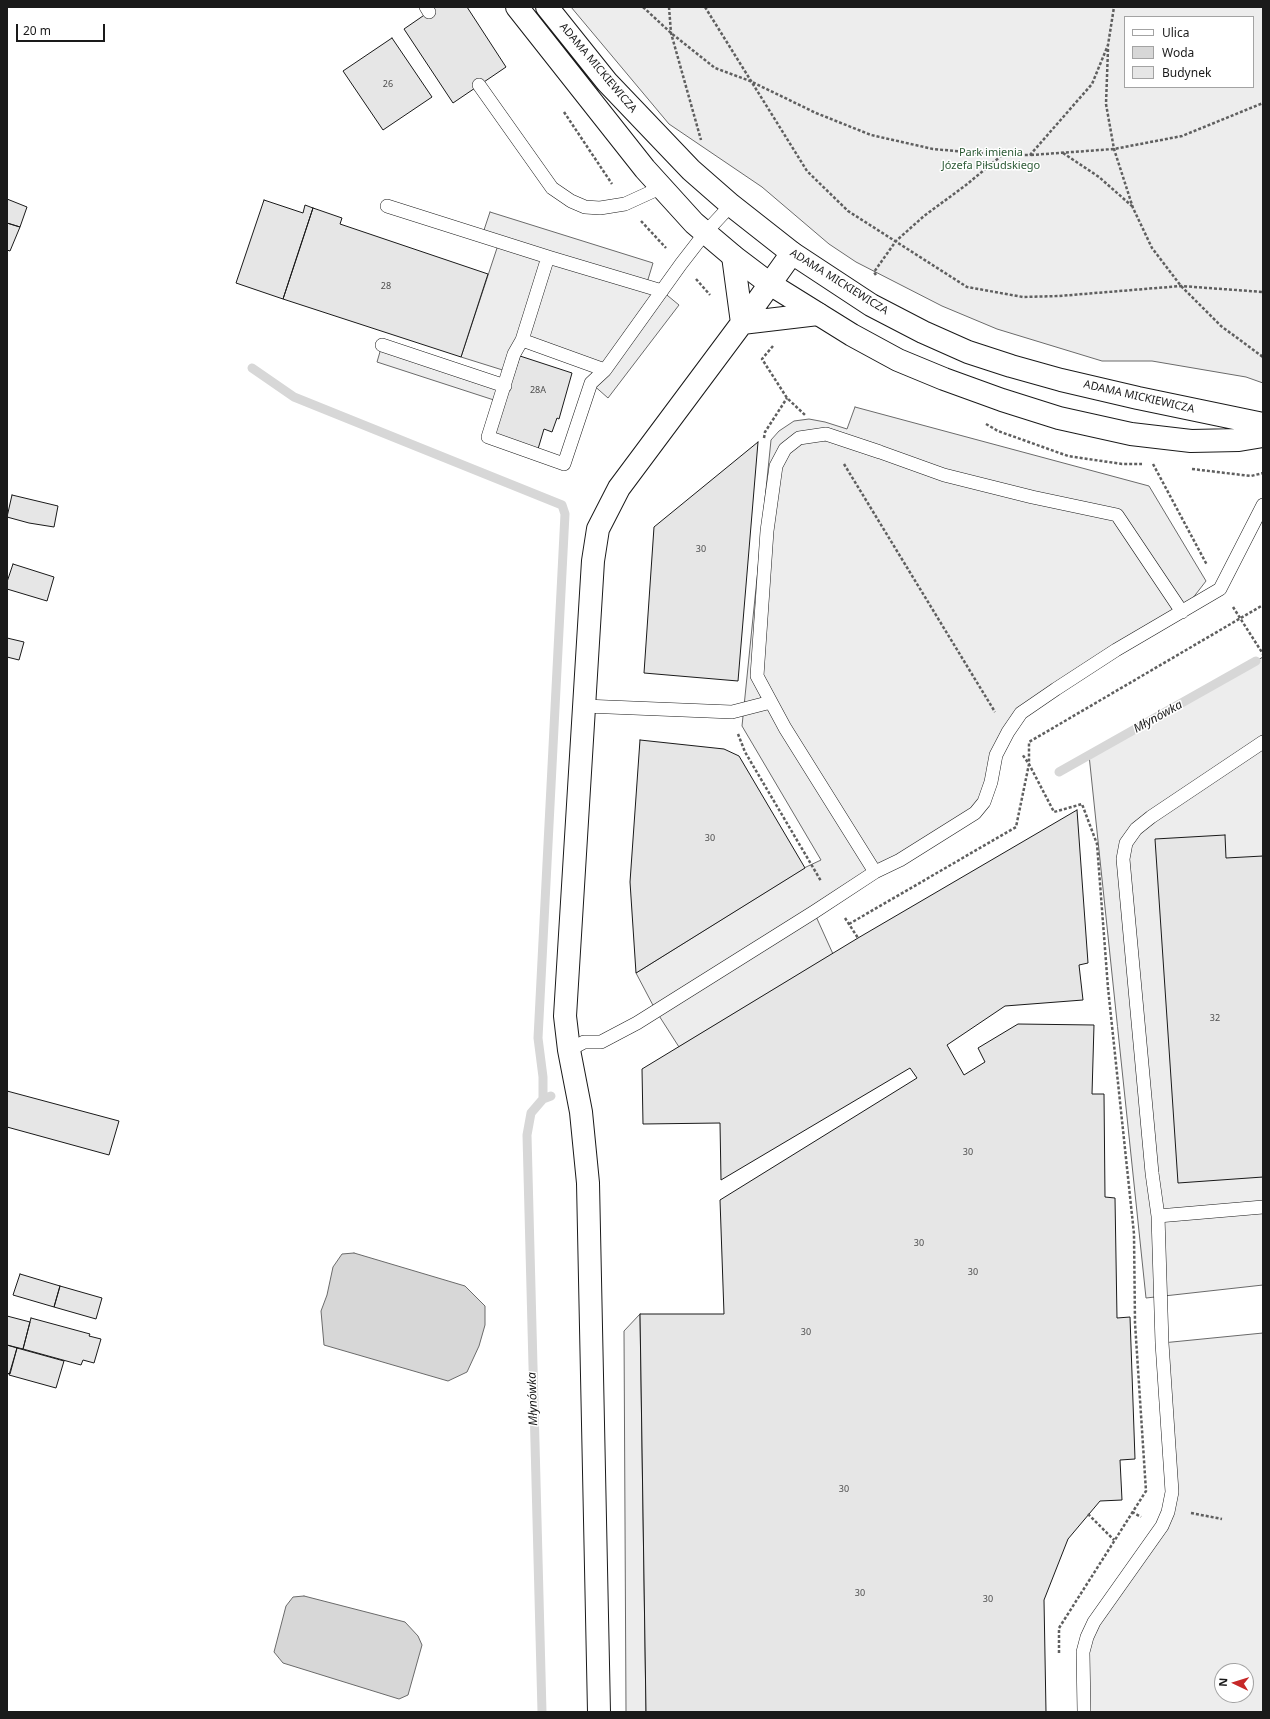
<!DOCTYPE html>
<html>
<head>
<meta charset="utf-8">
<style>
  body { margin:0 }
  #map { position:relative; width:1270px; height:1719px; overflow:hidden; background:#fff; font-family:"Noto Sans",sans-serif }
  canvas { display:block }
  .frame { position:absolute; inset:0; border:8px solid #1a1a1a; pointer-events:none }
  .legend { position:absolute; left:1124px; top:16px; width:130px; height:72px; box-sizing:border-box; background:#fff; border:1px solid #a3a3a3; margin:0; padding:5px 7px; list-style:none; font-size:12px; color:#1a1a1a }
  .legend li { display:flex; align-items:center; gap:8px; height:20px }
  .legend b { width:20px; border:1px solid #a3a3a3 }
  .north { position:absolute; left:1214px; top:1663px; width:40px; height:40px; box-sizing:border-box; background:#fff; border:1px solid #a3a3a3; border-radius:50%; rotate:274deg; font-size:11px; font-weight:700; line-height:16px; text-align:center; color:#1a1a1a }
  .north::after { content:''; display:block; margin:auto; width:14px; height:18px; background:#c62828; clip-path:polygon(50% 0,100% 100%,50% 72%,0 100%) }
  .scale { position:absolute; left:16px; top:24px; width:89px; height:18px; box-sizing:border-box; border:2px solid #1a1a1a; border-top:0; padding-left:5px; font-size:12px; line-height:14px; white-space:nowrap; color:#1a1a1a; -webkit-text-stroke:3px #fff; paint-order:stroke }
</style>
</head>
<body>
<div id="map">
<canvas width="1270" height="1719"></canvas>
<div class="frame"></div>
<ul class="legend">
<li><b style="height:5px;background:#fff"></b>Ulica</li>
<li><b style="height:11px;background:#d7d7d7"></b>Woda</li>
<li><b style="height:11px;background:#e6e6e6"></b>Budynek</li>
</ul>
<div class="north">N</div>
<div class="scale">20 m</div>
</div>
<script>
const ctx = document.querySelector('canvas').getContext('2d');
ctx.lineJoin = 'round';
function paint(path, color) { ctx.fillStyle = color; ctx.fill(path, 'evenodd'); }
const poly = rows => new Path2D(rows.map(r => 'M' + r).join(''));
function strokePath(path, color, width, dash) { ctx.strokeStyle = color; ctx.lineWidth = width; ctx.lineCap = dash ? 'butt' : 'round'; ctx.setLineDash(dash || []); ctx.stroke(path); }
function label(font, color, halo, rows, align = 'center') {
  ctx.font = font + ' "Noto Sans",sans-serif'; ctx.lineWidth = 3; ctx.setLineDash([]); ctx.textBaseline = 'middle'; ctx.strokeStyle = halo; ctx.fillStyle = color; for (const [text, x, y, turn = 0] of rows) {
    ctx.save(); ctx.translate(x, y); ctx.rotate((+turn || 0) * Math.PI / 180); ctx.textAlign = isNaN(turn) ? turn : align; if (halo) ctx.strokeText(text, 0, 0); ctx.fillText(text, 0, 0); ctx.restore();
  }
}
const built = poly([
  [571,7,1263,7,1263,383,1246,377,1152,361,1102,361,997,329,942,306,856,262,829,244,762,187,669,124,571,7],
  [1125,17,1253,17,1253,87,1125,87,1125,17],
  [490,212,653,263,646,286,662,291,679,305,608,398,591,383,605,371,523,341,509,372,461,357,499,242,482,236,490,212],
  [382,345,505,386,500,402,377,362,382,345],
  [855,407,1149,486,1206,581,1182,612,1056,689,1008,732,984,802,814,912,833,954,679,1047,656,1011,636,973,804,868,821,860,742,726,771,440,779,431,794,421,809,419,825,422,847,429,855,407],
  [1263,657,1263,1285,1146,1298,1089,755,1263,657],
  [640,1314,646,1712,626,1712,624,1331,640,1314],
  [1263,1333,1263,1712,1084,1712,1087,1637,1168,1512,1162,1343,1263,1333],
  [1222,1671,1246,1671,1246,1695,1222,1695,1222,1671]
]);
paint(built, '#ededed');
strokePath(built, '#6a6a6a', 1);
const water = poly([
  [354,1253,465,1286,485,1306,485,1325,479,1346,467,1372,448,1381,324,1345,321,1311,327,1295,333,1267,342,1254,354,1253],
  [304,1596,405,1622,418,1636,422,1645,408,1695,399,1699,283,1663,274,1652,286,1606,293,1597,304,1596]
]);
paint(water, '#d7d7d7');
strokePath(water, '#6a6a6a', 1);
strokePath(poly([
  [252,368,294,397,562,505,565,514,538,1038,543,1077,543,1099],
  [1059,772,1256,661],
  [542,1712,527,1135,531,1113,543,1099,551,1096]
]), '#d7d7d7', 9);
const building = poly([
  [436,7,467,7,506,67,453,103,404,29,436,7],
  [392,38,432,97,383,130,343,71,392,38],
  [7,199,27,207,20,227,7,223,7,199],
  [264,200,303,213,305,205,313,208,283,299,236,283,264,200],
  [313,208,342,218,340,224,488,274,461,357,283,299,313,208],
  [7,223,20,227,10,251,7,250,7,223],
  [520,356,572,373,559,419,557,418,552,432,544,429,538,449,494,434,520,356],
  [758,442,738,681,644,673,654,527,758,442],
  [12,495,58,506,54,527,29,523,7,517,12,495],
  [13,564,54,577,47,601,7,589,7,582,13,564],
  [7,638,24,642,19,660,7,657,7,638],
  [640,740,724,749,739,756,805,868,636,973,630,882,640,740],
  [1077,810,1088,963,1079,965,1083,1000,1005,1006,947,1045,964,1075,985,1062,978,1048,1018,1024,1094,1025,1092,1094,1104,1094,1105,1197,1115,1198,1117,1318,1130,1317,1135,1459,1120,1460,1122,1500,1100,1501,1068,1539,1044,1600,1046,1712,646,1712,640,1314,724,1314,720,1200,917,1078,910,1068,721,1180,720,1123,643,1124,642,1069,858,938,1077,810],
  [1225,835,1226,858,1263,856,1263,1177,1178,1183,1155,839,1225,835],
  [7,1091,119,1121,109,1155,7,1127,7,1091],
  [20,1274,60,1286,54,1307,13,1295,20,1274],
  [60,1286,102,1298,96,1319,54,1307,60,1286],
  [7,1316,30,1322,23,1349,7,1345,7,1316],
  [31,1318,90,1334,89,1336,101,1339,94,1363,83,1360,81,1365,23,1349,31,1318],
  [7,1345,17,1348,10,1374,7,1373,7,1345],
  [17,1348,64,1361,56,1388,9,1375,17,1348]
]);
paint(building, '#e6e6e6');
strokePath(building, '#1a1a1a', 1);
const lane = poly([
  [426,7,429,12],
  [479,85,552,188,571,201,585,207,600,208,625,204,660,188],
  [387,206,548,257],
  [522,340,605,370,681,264,705,233,731,205],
  [382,345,505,386],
  [605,370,591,383,564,464,488,437,514,354,522,340,548,257,662,291],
  [584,706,732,712,771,702],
  [875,872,785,728,757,676,767,531,776,466,785,449,799,438,826,434,880,452,944,475,1032,497,1117,515,1182,612],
  [569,1050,584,1042,601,1042,637,1023,814,912,875,872,900,860,975,813,984,802,991,782,996,755,1008,732,1021,713,1056,689,1116,650,1220,589,1263,505],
  [1158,1216,1263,1207],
  [1084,1712,1083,1652,1087,1637,1094,1622,1162,1526,1168,1512,1172,1492,1162,1343,1158,1216,1152,1173,1123,859,1126,843,1136,829,1151,817,1263,742]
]);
const street = poly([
  [733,256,742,323],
  [742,323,818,314],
  [599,1712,588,1183,581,1112,569,1050,565,1016,593,561,598,529,619,488,742,323,792,253]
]);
const secondary = poly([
  [517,7,645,169,694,223,733,256,770,284,852,335,898,360,944,379,1002,400,1059,418,1131,434,1191,441,1239,440,1263,436],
  [547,7,607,82,691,170,731,205,792,253,871,305,923,332,968,352,1011,366,1061,380,1138,398,1263,424]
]);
strokePath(lane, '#1a1a1a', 14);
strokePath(street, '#1a1a1a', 24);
strokePath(secondary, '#1a1a1a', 24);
strokePath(poly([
  [643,7,671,33,715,68,750,81,816,113,871,135,933,149,1001,155,1030,155,1092,84,1108,45,1114,7],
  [669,7,671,33,701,140],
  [705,7,807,171,848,211,967,287,1023,297,1059,296,1181,286,1263,292],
  [1108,49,1106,104,1114,149,1133,208,1152,248,1181,286,1221,326,1263,357],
  [564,112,612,184],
  [1063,153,1099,177,1133,207],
  [1031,155,1114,149,1182,136,1263,103],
  [641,221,666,248],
  [876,275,874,272,896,241,924,216,966,185,1001,156],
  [696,279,710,295],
  [773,346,762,359,787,398,805,415],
  [986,424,998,431,1068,456,1122,464,1142,464],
  [764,438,765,432,787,398],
  [844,464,995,712],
  [1153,464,1207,565],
  [1192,469,1251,476,1263,473],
  [1233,607,1263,654],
  [738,734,745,752,821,881],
  [845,918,858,938],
  [849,924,1016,827,1029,764,1022,754],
  [1132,1512,1141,1517],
  [1191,1513,1222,1519],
  [1088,1514,1114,1540],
  [1059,1653,1059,1628,1146,1491,1135,1323,1134,1234,1108,988,1097,844,1082,804,1054,812,1029,764,1029,742,1263,605]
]), '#5f5f5f', 2.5, [3, 2]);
strokePath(lane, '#fff', 13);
strokePath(street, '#fff', 22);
strokePath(secondary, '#fff', 22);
label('9px', '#4d4d4d', null, [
  ["26",388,84],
  ["28",386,286],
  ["28A",538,390],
  ["30",701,549],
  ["30",710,838],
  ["32",1215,1018],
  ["30",968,1152],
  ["30",919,1243],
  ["30",973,1272],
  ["30",806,1332],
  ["30",844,1489],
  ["30",860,1593],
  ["30",988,1599]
]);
label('11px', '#1a1a1a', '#fff', [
  ["ADAMA MICKIEWICZA",598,68,50],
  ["ADAMA MICKIEWICZA",839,282,32],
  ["ADAMA MICKIEWICZA",1139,397,13]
]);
label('11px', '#2b5a34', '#fff', [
  ["Park imienia",991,153],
  ["Józefa Piłsudskiego",991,166]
]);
label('italic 12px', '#1a1a1a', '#fff', [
  ["Młynówka",1158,717,-29],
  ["Młynówka",533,1399,-92]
]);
</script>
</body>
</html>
